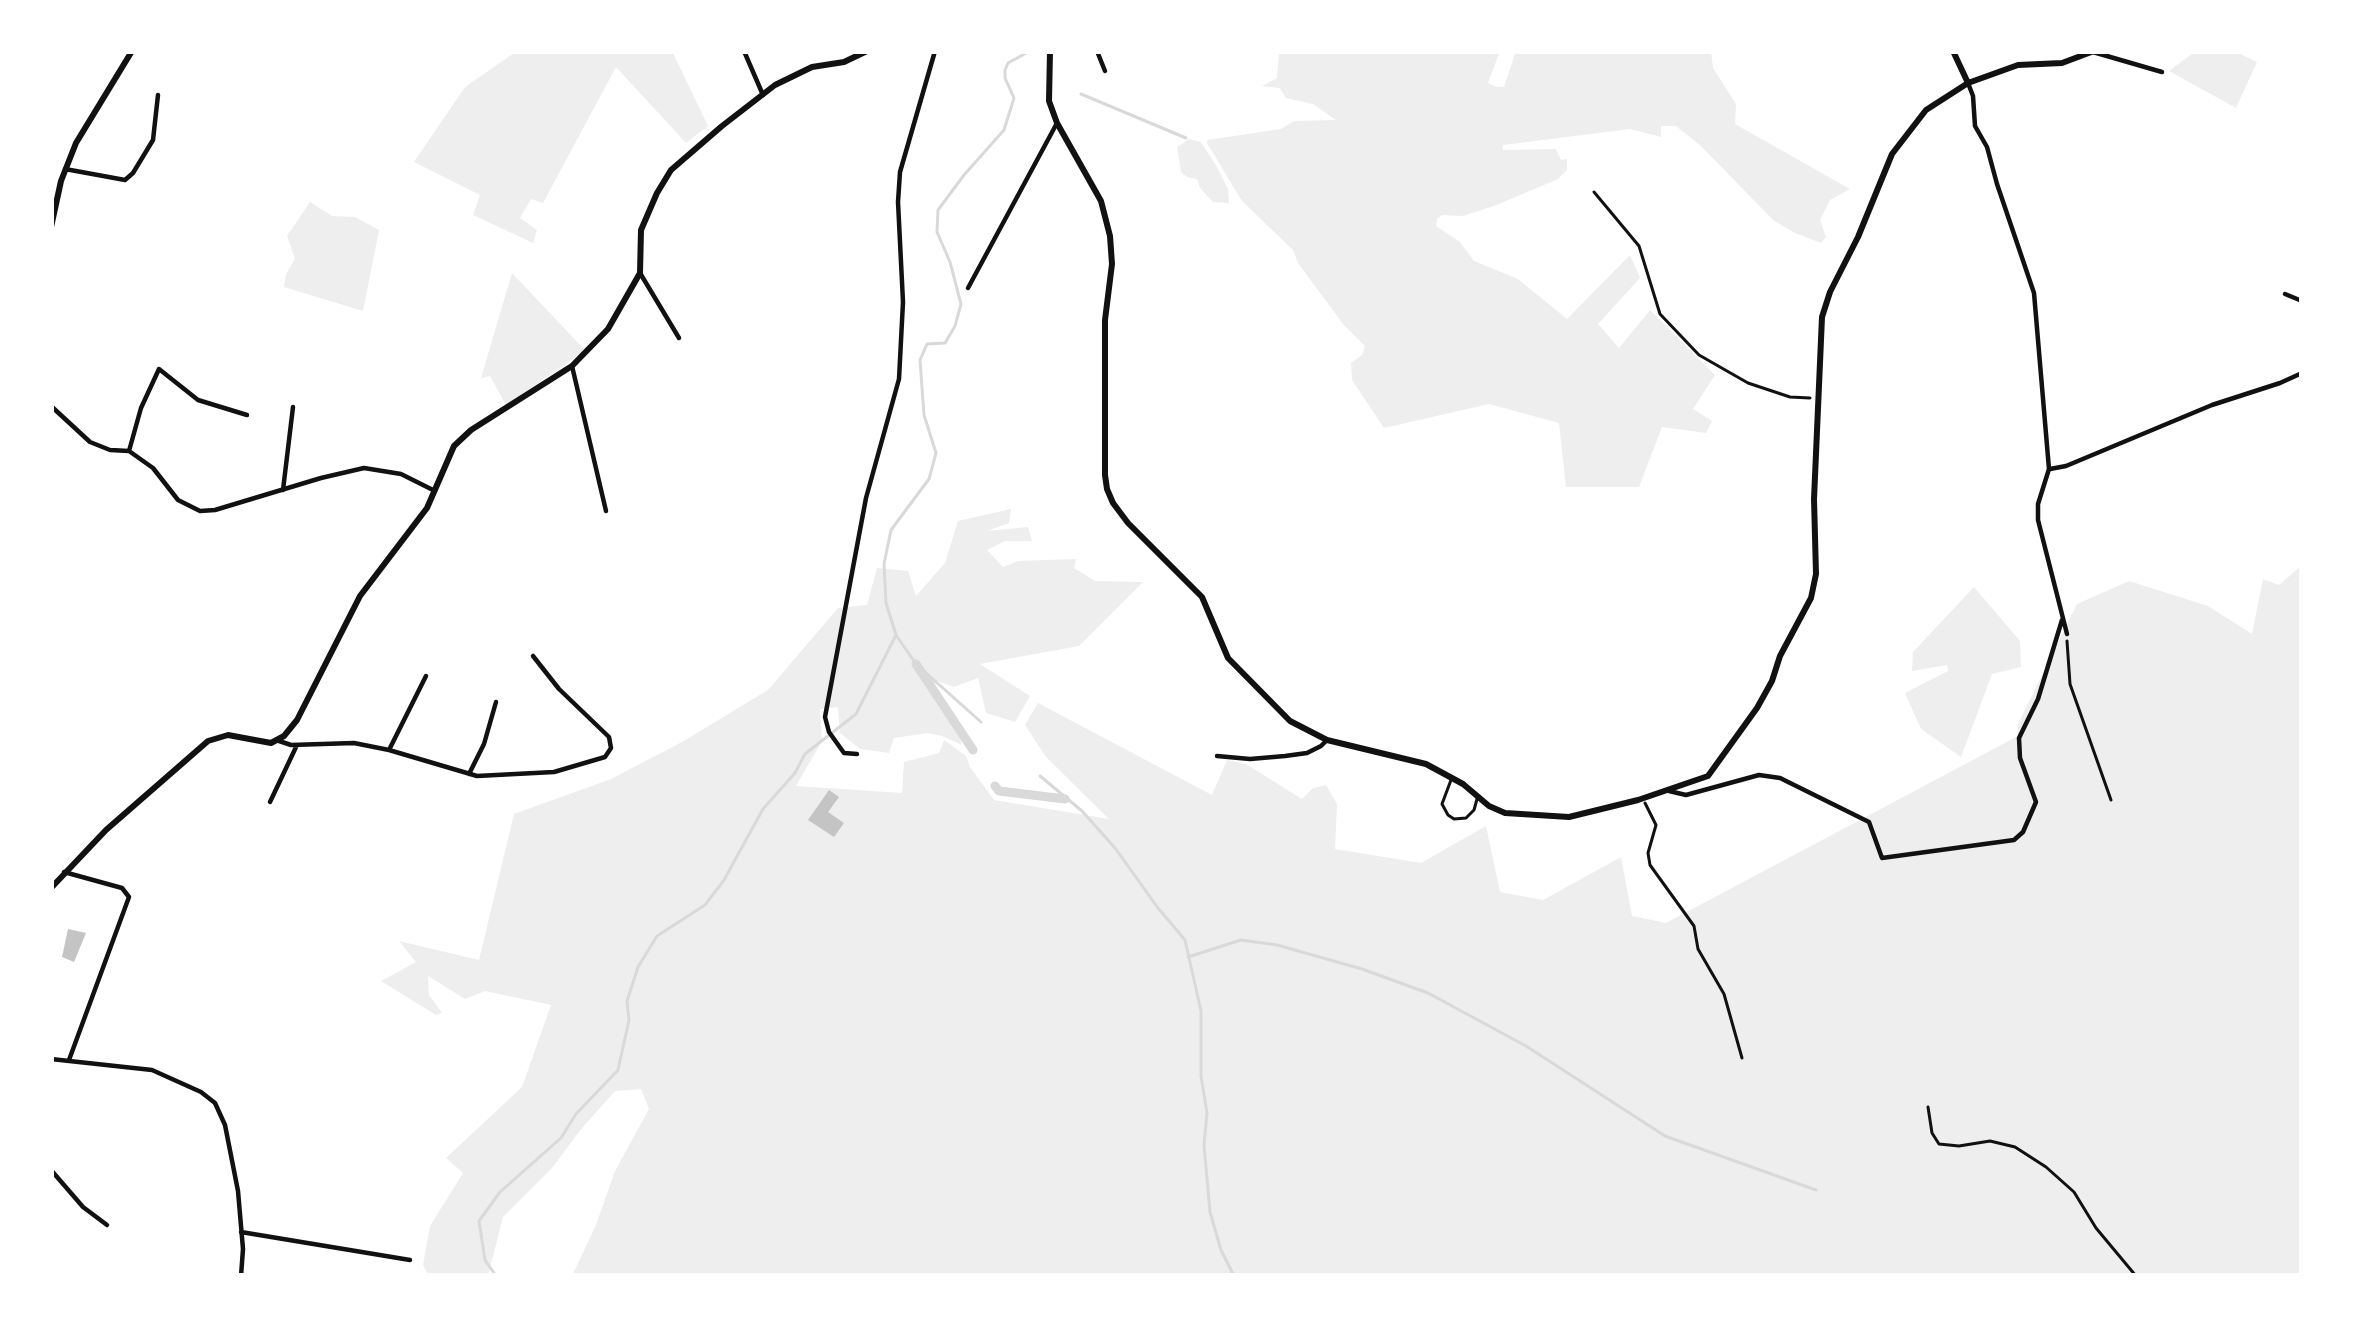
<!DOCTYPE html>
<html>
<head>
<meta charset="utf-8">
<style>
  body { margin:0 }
  #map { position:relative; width:2353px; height:1327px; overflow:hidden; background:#fff; font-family:"Noto Sans",sans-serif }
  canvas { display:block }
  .frame { position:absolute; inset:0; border:54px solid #fff; pointer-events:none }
</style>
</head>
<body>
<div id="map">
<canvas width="2353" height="1327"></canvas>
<div class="frame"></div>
</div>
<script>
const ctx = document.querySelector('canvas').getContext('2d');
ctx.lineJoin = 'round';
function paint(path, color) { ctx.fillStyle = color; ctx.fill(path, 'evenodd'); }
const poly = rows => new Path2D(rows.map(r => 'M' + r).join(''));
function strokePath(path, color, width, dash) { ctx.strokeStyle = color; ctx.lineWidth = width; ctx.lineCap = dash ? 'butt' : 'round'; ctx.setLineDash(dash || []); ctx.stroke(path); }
paint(poly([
  [517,51,672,51,708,126,686,143,616,67,543,203,531,199,520,218,537,230,533,243,473,215,480,195,414,162,465,87],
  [1279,51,1500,51,1488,83,1497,87,1504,87,1516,51,1711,51,1713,68,1736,104,1735,124,1850,189,1830,200,1820,220,1826,237,1821,243,1795,233,1773,220,1701,146,1676,126,1661,126,1661,137,1630,129,1503,145,1503,150,1556,149,1561,160,1567,159,1567,170,1558,179,1494,206,1463,216,1442,215,1437,219,1436,226,1460,242,1474,261,1518,279,1567,319,1630,255,1640,278,1598,324,1619,348,1650,310,1715,375,1693,409,1712,421,1706,433,1662,427,1639,487,1566,487,1559,423,1489,404,1384,428,1352,380,1351,363,1362,355,1365,346,1343,324,1298,263,1293,250,1242,201,1207,143,1207,140,1281,129,1294,121,1336,120,1313,104,1286,98,1280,88,1262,86,1277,78],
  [2196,51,2234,51,2257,62,2236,108,2169,71],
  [1189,139,1201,142,1217,167,1228,189,1229,203,1213,202,1200,188,1197,179,1187,177,1181,172,1177,147],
  [310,202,332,216,355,217,379,230,363,311,284,287,286,274,295,259,287,236],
  [512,273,583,348,583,352,506,405,490,376,481,378],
  [1011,509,1009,523,987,531,1028,527,1032,541,1005,541,987,550,1003,567,1018,561,1076,559,1074,568,1095,581,1143,582,1079,646,980,664,1030,696,1015,722,986,713,978,678,954,687,937,681,928,690,960,737,962,745,942,736,928,733,894,738,889,753,860,749,840,733,838,707,820,709,822,741,796,786,902,793,904,762,939,753,944,740,966,756,970,767,994,800,1109,819,1046,757,1025,725,1038,703,1212,795,1227,760,1246,764,1302,799,1313,788,1326,785,1337,804,1335,849,1421,863,1486,826,1500,892,1543,900,1621,857,1632,916,1666,923,2018,736,2018,724,2077,604,2129,581,2208,606,2252,634,2263,579,2279,585,2302,565,2302,1276,572,1276,596,1225,615,1171,649,1109,641,1089,615,1091,582,1128,552,1168,503,1217,488,1276,429,1276,423,1265,430,1226,463,1173,446,1158,522,1087,551,1005,485,991,465,999,428,976,429,995,442,1013,436,1015,381,981,416,962,399,941,479,960,514,814,611,779,682,742,768,690,838,608,867,605,877,568,908,571,916,596,945,563,958,521],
  [1974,587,2020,641,2021,667,1992,674,1961,757,1921,729,1905,693,1948,671,1947,665,1912,671,1913,652]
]), '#eee');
strokePath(poly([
  [1081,94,1186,138],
  [896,635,916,664,981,722],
  [1040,776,1082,811,1115,848,1158,908,1185,940,1201,1011,1201,1076,1207,1113,1204,1145,1210,1212,1221,1250,1234,1276],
  [1188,957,1241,940,1277,945,1362,969,1428,993,1526,1046,1665,1136,1816,1190],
  [496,1276,485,1260,479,1221,500,1192,561,1138,576,1114,618,1070,629,1020,627,1001,638,967,657,936,705,905,724,880,763,809,795,773,805,754,856,714,896,635,886,603,884,564,891,530,929,479,936,453,924,415,920,360,927,344,945,343,955,326,961,304,950,262,937,232,938,210,964,175,1004,130,1014,98,1005,78,1005,70,1008,63,1030,51]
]), '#d9d9d9', 3);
strokePath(poly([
  [916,664,973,750],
  [995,786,999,791,1065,799]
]), '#d9d9d9', 9);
paint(poly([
  [829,790,839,797,828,812,844,823,834,837,808,820],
  [68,929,86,933,74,962,62,957]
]), '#c4c4c4');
strokePath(poly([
  [1594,192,1639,246,1660,314,1699,355,1748,383,1790,397,1810,398],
  [2067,641,2070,684,2111,800],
  [1645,803,1656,825,1648,853,1650,865,1694,926,1698,949,1724,994,1742,1058],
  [1928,1107,1932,1133,1939,1144,1959,1146,1990,1141,2015,1147,2046,1167,2074,1192,2096,1228,2136,1276]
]), '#111', 3);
strokePath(poly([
  [1451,780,1442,804,1448,815,1454,819,1466,818,1474,810,1477,799]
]), '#111', 3);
strokePath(poly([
  [744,51,763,95],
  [1097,51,1105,71],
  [2093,52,2162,72],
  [1968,83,1973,96,1975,126,1987,147,1997,184,2034,293,2049,469,2038,504,2038,520,2067,634],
  [65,169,125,180,133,173,153,140,158,95],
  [640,273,679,338],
  [968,288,1057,123],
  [2285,294,2302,301],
  [572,366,606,511],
  [51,406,90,442,110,450,129,451,153,468,178,500,200,511,215,510,321,478,364,468,401,474,435,491],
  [129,451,141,408,159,369,198,400,247,415],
  [2050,469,2066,466,2212,405,2280,383,2302,373],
  [283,490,293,407],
  [279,741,291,745,354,743,389,750,477,776,554,772,605,757,611,748,609,737,559,689,533,656],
  [389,750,426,676],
  [857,754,844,753,829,732,825,717,866,498,899,379,903,302,898,202,900,172,935,51],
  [1217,756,1250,759,1285,756,1307,753,1321,746,1327,740],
  [469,774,484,744,496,702],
  [1669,791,1686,795,1759,775,1780,778,1869,822,1882,858,2014,840,2023,832,2036,802,2020,758,2019,738,2038,699,2062,620],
  [270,802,297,745],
  [64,872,122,888,129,897,69,1060],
  [51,1059,152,1070,201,1092,215,1103,225,1125,238,1191,243,1249,241,1276],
  [51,1170,83,1207,107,1225],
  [241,1232,410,1260]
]), '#111', 4.5);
strokePath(poly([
  [1050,51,1049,101,1057,123,1101,201,1110,236,1112,264,1105,320,1105,475,1107,489,1113,503,1128,523,1202,597,1228,658,1290,721,1327,740,1426,764,1463,784,1489,806,1505,813,1569,817,1638,800,1708,776,1757,708,1772,681,1780,656,1811,598,1816,574,1814,499,1822,317,1830,292,1858,237,1892,154,1926,110,1968,83,2018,65,2062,63,2094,51],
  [1953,51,1968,83],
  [51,227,61,181,76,143,132,51],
  [51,888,106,830,208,741,228,735,271,743,284,736,297,720,360,596,427,508,454,446,471,430,572,366,608,329,640,273,641,230,657,193,671,170,722,126,775,85,812,67,844,62,867,51],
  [51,896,51,900]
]), '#111', 6);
</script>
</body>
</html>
